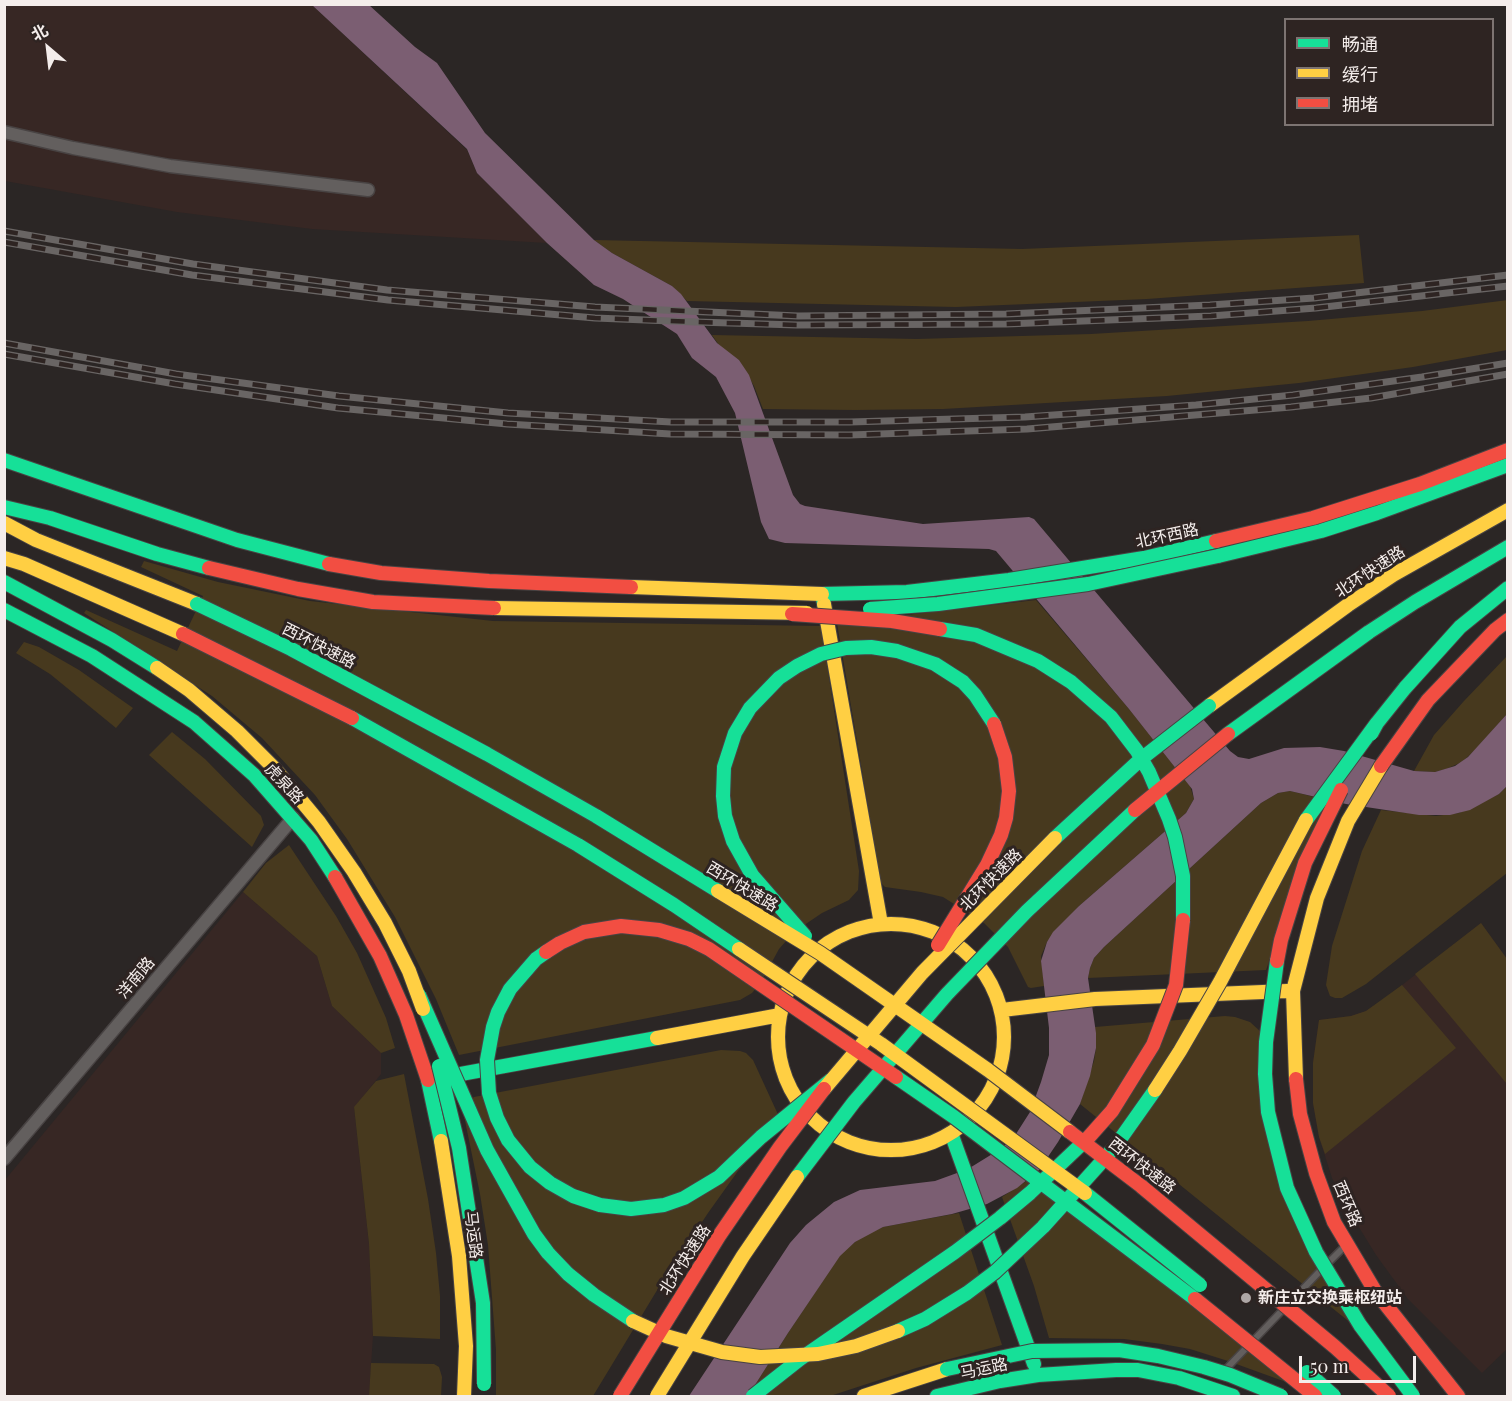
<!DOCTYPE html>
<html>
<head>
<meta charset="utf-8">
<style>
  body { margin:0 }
  #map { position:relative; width:1512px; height:1401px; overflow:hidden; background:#2b2625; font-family:"Playfair Display","Noto Sans SC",serif }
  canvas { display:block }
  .frame { position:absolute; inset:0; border:6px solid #f4edeb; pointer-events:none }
  .legend { position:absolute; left:1284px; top:18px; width:210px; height:108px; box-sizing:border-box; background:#2e2422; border:2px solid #7d7472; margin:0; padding:8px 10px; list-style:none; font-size:18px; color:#f4edeb }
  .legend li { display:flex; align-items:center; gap:12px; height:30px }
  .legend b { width:30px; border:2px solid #7d7472 }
  .north { position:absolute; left:18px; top:18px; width:60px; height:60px; -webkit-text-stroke:4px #2e2422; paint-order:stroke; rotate:332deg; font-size:16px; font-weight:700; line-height:24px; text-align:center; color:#f4edeb }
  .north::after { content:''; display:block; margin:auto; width:21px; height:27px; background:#f4edeb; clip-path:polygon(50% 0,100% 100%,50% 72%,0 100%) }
  .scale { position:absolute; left:1299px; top:1356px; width:117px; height:27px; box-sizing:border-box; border:3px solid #f4edeb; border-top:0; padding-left:8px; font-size:18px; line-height:21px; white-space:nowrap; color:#f4edeb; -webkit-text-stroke:4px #2e2422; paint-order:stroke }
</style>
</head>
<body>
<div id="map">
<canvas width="1512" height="1401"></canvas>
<div class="frame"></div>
<ul class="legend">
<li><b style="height:8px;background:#16e098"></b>畅通</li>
<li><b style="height:8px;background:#ffcf43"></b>缓行</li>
<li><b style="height:8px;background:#f24e42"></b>拥堵</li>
</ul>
<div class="north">北</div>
<div class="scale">50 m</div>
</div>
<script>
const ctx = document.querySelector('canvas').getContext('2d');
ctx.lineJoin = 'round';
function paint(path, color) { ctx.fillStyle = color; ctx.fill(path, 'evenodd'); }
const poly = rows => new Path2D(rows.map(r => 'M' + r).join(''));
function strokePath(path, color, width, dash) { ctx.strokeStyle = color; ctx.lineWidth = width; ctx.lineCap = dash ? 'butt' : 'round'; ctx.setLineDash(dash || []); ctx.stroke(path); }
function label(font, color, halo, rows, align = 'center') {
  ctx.font = font + ' "Playfair Display","Noto Sans SC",serif'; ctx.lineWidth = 6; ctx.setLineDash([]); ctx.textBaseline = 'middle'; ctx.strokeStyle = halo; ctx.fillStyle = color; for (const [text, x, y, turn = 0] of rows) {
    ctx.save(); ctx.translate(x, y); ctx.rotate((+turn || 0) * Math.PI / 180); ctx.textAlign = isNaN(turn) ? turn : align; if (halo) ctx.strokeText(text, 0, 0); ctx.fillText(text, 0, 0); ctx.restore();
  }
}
paint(poly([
  [5,5,312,5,467,150,477,173,547,243,312,229,177,212,5,181],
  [243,892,317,956,332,1006,381,1053,381,1074,354,1108,369,1244,373,1336,369,1396,5,1396,5,1180],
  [1481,923,1507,959,1507,1349,1482,1373,1408,1299,1376,1255,1349,1211,1332,1178,1319,1137,1313,1103,1313,1063,1319,1020,1351,1016,1366,1011,1383,1000]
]), '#372724');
paint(poly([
  [1359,235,1364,283,1147,299,956,307,687,301,672,286,612,253,594,240,1022,249],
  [1508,300,1507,350,1413,367,1299,383,1167,396,943,409,855,410,763,409,754,386,739,360,721,348,712,335,917,339,1091,334,1308,321,1422,311],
  [144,561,218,582,310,601,493,621,821,626,859,871,858,890,849,900,822,913,794,932,779,949,761,982,752,993,740,1000,459,1055,436,999,395,917,347,839,315,795,262,738,212,696,84,613,86,610,177,651,203,596,141,567],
  [1036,600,1129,709,1190,786,1194,799,1186,813,1079,906,1047,942,1041,956,1044,986,1031,988,1028,987,1008,947,984,923,943,897,921,892,885,887,881,883,837,623],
  [24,642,39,647,79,670,133,708,116,728,50,674,16,653],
  [1507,656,1507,714,1475,750,1462,762,1446,769,1435,772,1414,771,1434,735,1464,701],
  [172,732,205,759,261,816,264,825,252,847,149,755],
  [1507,786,1507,873,1366,984,1342,998,1335,998,1330,996,1326,985,1332,946,1362,851,1381,810,1436,816,1459,813,1499,794],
  [1290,791,1327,800,1266,970,1088,978,1090,968,1094,958,1104,947,1261,803,1278,793],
  [289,845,336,916,357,953,386,1018,395,1048,381,1053,332,1006,317,956,243,892,266,863],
  [1481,923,1507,959,1507,1084,1415,974],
  [1402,985,1456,1048,1325,1154,1319,1137,1313,1103,1313,1063,1319,1020,1351,1016,1366,1011],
  [1225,1016,1235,1017,1250,1022,1261,1032,1266,1125,1352,1324,1080,1104,1094,1061,1096,1048,1095,1027],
  [721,1050,740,1051,746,1053,753,1060,781,1121,738,1171,708,1213,659,1287,593,1396,496,1396,496,1350,488,1245,480,1194,462,1106,474,1097],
  [404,1074,428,1199,436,1253,440,1296,440,1339,373,1336,369,1244,354,1107,376,1081],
  [1031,1178,1297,1386,1228,1361,1190,1349,1162,1344,1124,1339,1049,1338,1034,1286,1002,1197],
  [959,1213,1002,1345,916,1368,830,1396,748,1396,788,1333,840,1255,846,1249,863,1236,883,1227],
  [371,1363,434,1364,439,1367,442,1377,441,1396,369,1396]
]), '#47391e');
paint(poly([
  [312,5,369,5,415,47,437,63,485,133,594,240,612,253,672,286,681,294,717,343,739,360,749,375,793,495,800,504,805,506,923,524,1029,517,1034,519,1230,751,1238,757,1249,759,1284,748,1320,747,1344,751,1414,771,1435,772,1455,766,1468,757,1507,714,1507,786,1499,794,1470,810,1450,815,1419,815,1346,804,1290,791,1278,793,1261,803,1104,947,1094,958,1090,968,1088,978,1096,1033,1096,1048,1090,1076,1080,1104,1058,1142,1039,1170,1017,1188,987,1204,952,1214,883,1227,855,1242,840,1256,788,1333,748,1396,689,1396,790,1243,806,1225,834,1202,860,1190,935,1181,968,1169,1002,1148,1016,1134,1030,1112,1041,1082,1049,1055,1049,1028,1041,961,1047,942,1053,932,1079,906,1186,813,1194,799,1192,789,1129,709,996,551,989,549,785,543,769,539,761,522,735,413,716,377,692,358,677,334,623,299,594,285,547,243,477,173,467,149]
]), '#7b5e72');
const lane = poly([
  [1328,1263,1344,1247],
  [1226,1369,1321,1270]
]);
const street = poly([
  [4,132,73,148,170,166,368,190],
  [4,1159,293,818]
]);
const fast = poly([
  [4,460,237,540,329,564],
  [4,507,50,518,157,554,209,568],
  [1218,556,1321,531,1377,513,1508,465],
  [4,582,112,640,157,668],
  [824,604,822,594,907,592,1009,580,1144,558,1216,541],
  [4,610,92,656,194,722,254,775,311,840,335,877],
  [1405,688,1460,627,1508,588],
  [1228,734,1369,632,1415,602,1508,547],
  [951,1133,1034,1364],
  [441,1141,428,1080,657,1038],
  [937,1396,1000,1381,1038,1375,1116,1370,1138,1370,1179,1378,1233,1396]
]);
const slow = poly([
  [4,523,36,540,197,604],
  [4,558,24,564,183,634],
  [631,587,822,594],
  [824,604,881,924],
  [1209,706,1348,605,1393,575,1508,510],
  '778 1037a113 113 0 1 1 226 0a113 113 0 1 1-226 0Z',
  [1002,1010,1095,999,1287,991],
  [657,1038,780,1015],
  [1296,1079,1293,991,1317,898,1348,821,1381,766],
  [441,1141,459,1256,466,1346,464,1396],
  [864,1396,947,1369]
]);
const jam = poly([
  [1216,541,1313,518,1420,484,1508,450],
  [329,564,381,573,489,581,631,587],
  [1381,766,1428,700,1495,630,1508,620],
  [335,877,380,956,406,1015,428,1080],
  [1296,1079,1300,1114,1316,1173,1334,1222,1375,1291,1458,1396]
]);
strokePath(lane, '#484343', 9);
strokePath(street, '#484343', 15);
strokePath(fast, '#484343', 16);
strokePath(slow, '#484343', 16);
strokePath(jam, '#484343', 16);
strokePath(lane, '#635f5e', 6);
strokePath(street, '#635f5e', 12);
strokePath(fast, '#16e098', 14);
strokePath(slow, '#ffcf43', 14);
strokePath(jam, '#f24e42', 14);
const rail = poly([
  [4,231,193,264,387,290,595,307,798,316,1006,314,1210,305,1314,298,1508,275],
  [4,242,192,275,388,300,595,318,696,322,797,325,1006,324,1211,316,1316,308,1508,286],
  [4,343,176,374,339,396,508,413,671,422,850,422,1025,417,1196,405,1293,395,1422,377,1508,363],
  [4,354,175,384,338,408,507,424,670,434,849,435,1027,429,1291,407,1371,398,1508,374]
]);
strokePath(rail, '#696564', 7);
strokePath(rail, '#2e2422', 4.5, [14]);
const fastBridge = poly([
  [197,604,291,649,487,754,596,816,718,891],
  [870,609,938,604,1088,584,1218,556],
  [940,629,976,635,1038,661,1071,682,1111,717,1137,751,1149,772,1169,819,1175,837,1183,876,1183,920],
  [352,718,578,845,674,905,739,949],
  [1371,734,1377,723,1405,688],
  [1306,820,1377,723],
  [1055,838,1141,759,1209,706],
  [805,936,752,875,733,841,725,816,723,796,724,767,735,733,750,708,779,678,797,666,821,654,846,648,871,647,897,651,935,664,963,682,975,695,994,724],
  [546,952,536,959,510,989,498,1012,493,1027,487,1060,489,1093,497,1118,508,1140,530,1167,550,1183,573,1196,600,1205,631,1209,664,1205,684,1198,719,1177,761,1137,831,1080],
  [1277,961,1266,1042,1265,1074,1268,1112,1287,1188,1316,1252,1360,1325,1413,1396],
  [419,995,487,1150,534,1234,548,1253,568,1274,594,1295,633,1321],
  [439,1066,459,1148,483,1303,484,1384],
  [896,1077,954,1117,1195,1299],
  [797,1177,854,1102,947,994,1027,911,1135,810],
  [1085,1193,1200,1285],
  [898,1331,925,1319,967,1293,995,1272,1043,1227,1114,1148,1155,1090],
  [947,1369,1032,1351,1119,1350,1158,1356,1204,1367,1230,1375,1281,1396],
  [1307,1372,1334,1396],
  [753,1396,800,1359,955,1252,1000,1218,1030,1193,1088,1138]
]);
const slowBridge = poly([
  [494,608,807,613],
  [157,668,189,690,237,731,275,769,319,822,354,872,385,923,409,971,423,1009],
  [718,891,820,953,988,1070,1070,1132],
  [739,949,881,1044,1085,1193],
  [824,1089,922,973,1055,838],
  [1155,1090,1180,1051,1220,982,1306,820],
  [633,1321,666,1336,722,1352,760,1357,818,1354,856,1346,898,1331],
  [657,1396,743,1256,797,1177]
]);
const jamBridge = poly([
  [209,568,298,589,373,602,494,608],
  [792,614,892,621,940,629],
  [183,634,352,718],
  [1135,810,1228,734],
  [938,945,987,865,1001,835,1006,818,1009,791,1005,757,994,724],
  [546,952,560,943,584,932,621,926,659,930,689,939,709,949,896,1077],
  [1277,961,1281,940,1305,863,1341,790],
  [1070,1132,1141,1186,1335,1347,1389,1396],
  [1088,1138,1112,1111,1153,1045,1176,985,1183,920],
  [1195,1299,1315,1396],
  [620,1396,719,1236,780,1147,824,1089]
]);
strokePath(fastBridge, '#484343', 16, []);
strokePath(slowBridge, '#484343', 16, []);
strokePath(jamBridge, '#484343', 16, []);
strokePath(fastBridge, '#16e098', 14);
strokePath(slowBridge, '#ffcf43', 14);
strokePath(jamBridge, '#f24e42', 14);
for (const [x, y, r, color] of [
  [1246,1298,6,"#aea7a6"]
]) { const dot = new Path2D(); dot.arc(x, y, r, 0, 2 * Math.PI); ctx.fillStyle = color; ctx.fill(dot); strokePath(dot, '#2e2422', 2); }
label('16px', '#f4edeb', '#2e2422', [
  ["北环西路",1167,536,-12],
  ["北环快速路",1370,572,-33],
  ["西环快速路",319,646,27],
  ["虎泉路",284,784,47],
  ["北环快速路",991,880,-45],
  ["西环快速路",742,887,31],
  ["洋南路",136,978,-50],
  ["西环快速路",1142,1166,38],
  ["西环路",1347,1204,67],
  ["马运路",473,1235,83],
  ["北环快速路",685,1260,-57],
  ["马运路",984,1369,-12]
]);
label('bold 16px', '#f4edeb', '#2e2422', [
  ["新庄立交换乘枢纽站",1258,1298]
], 'left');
</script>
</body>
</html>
